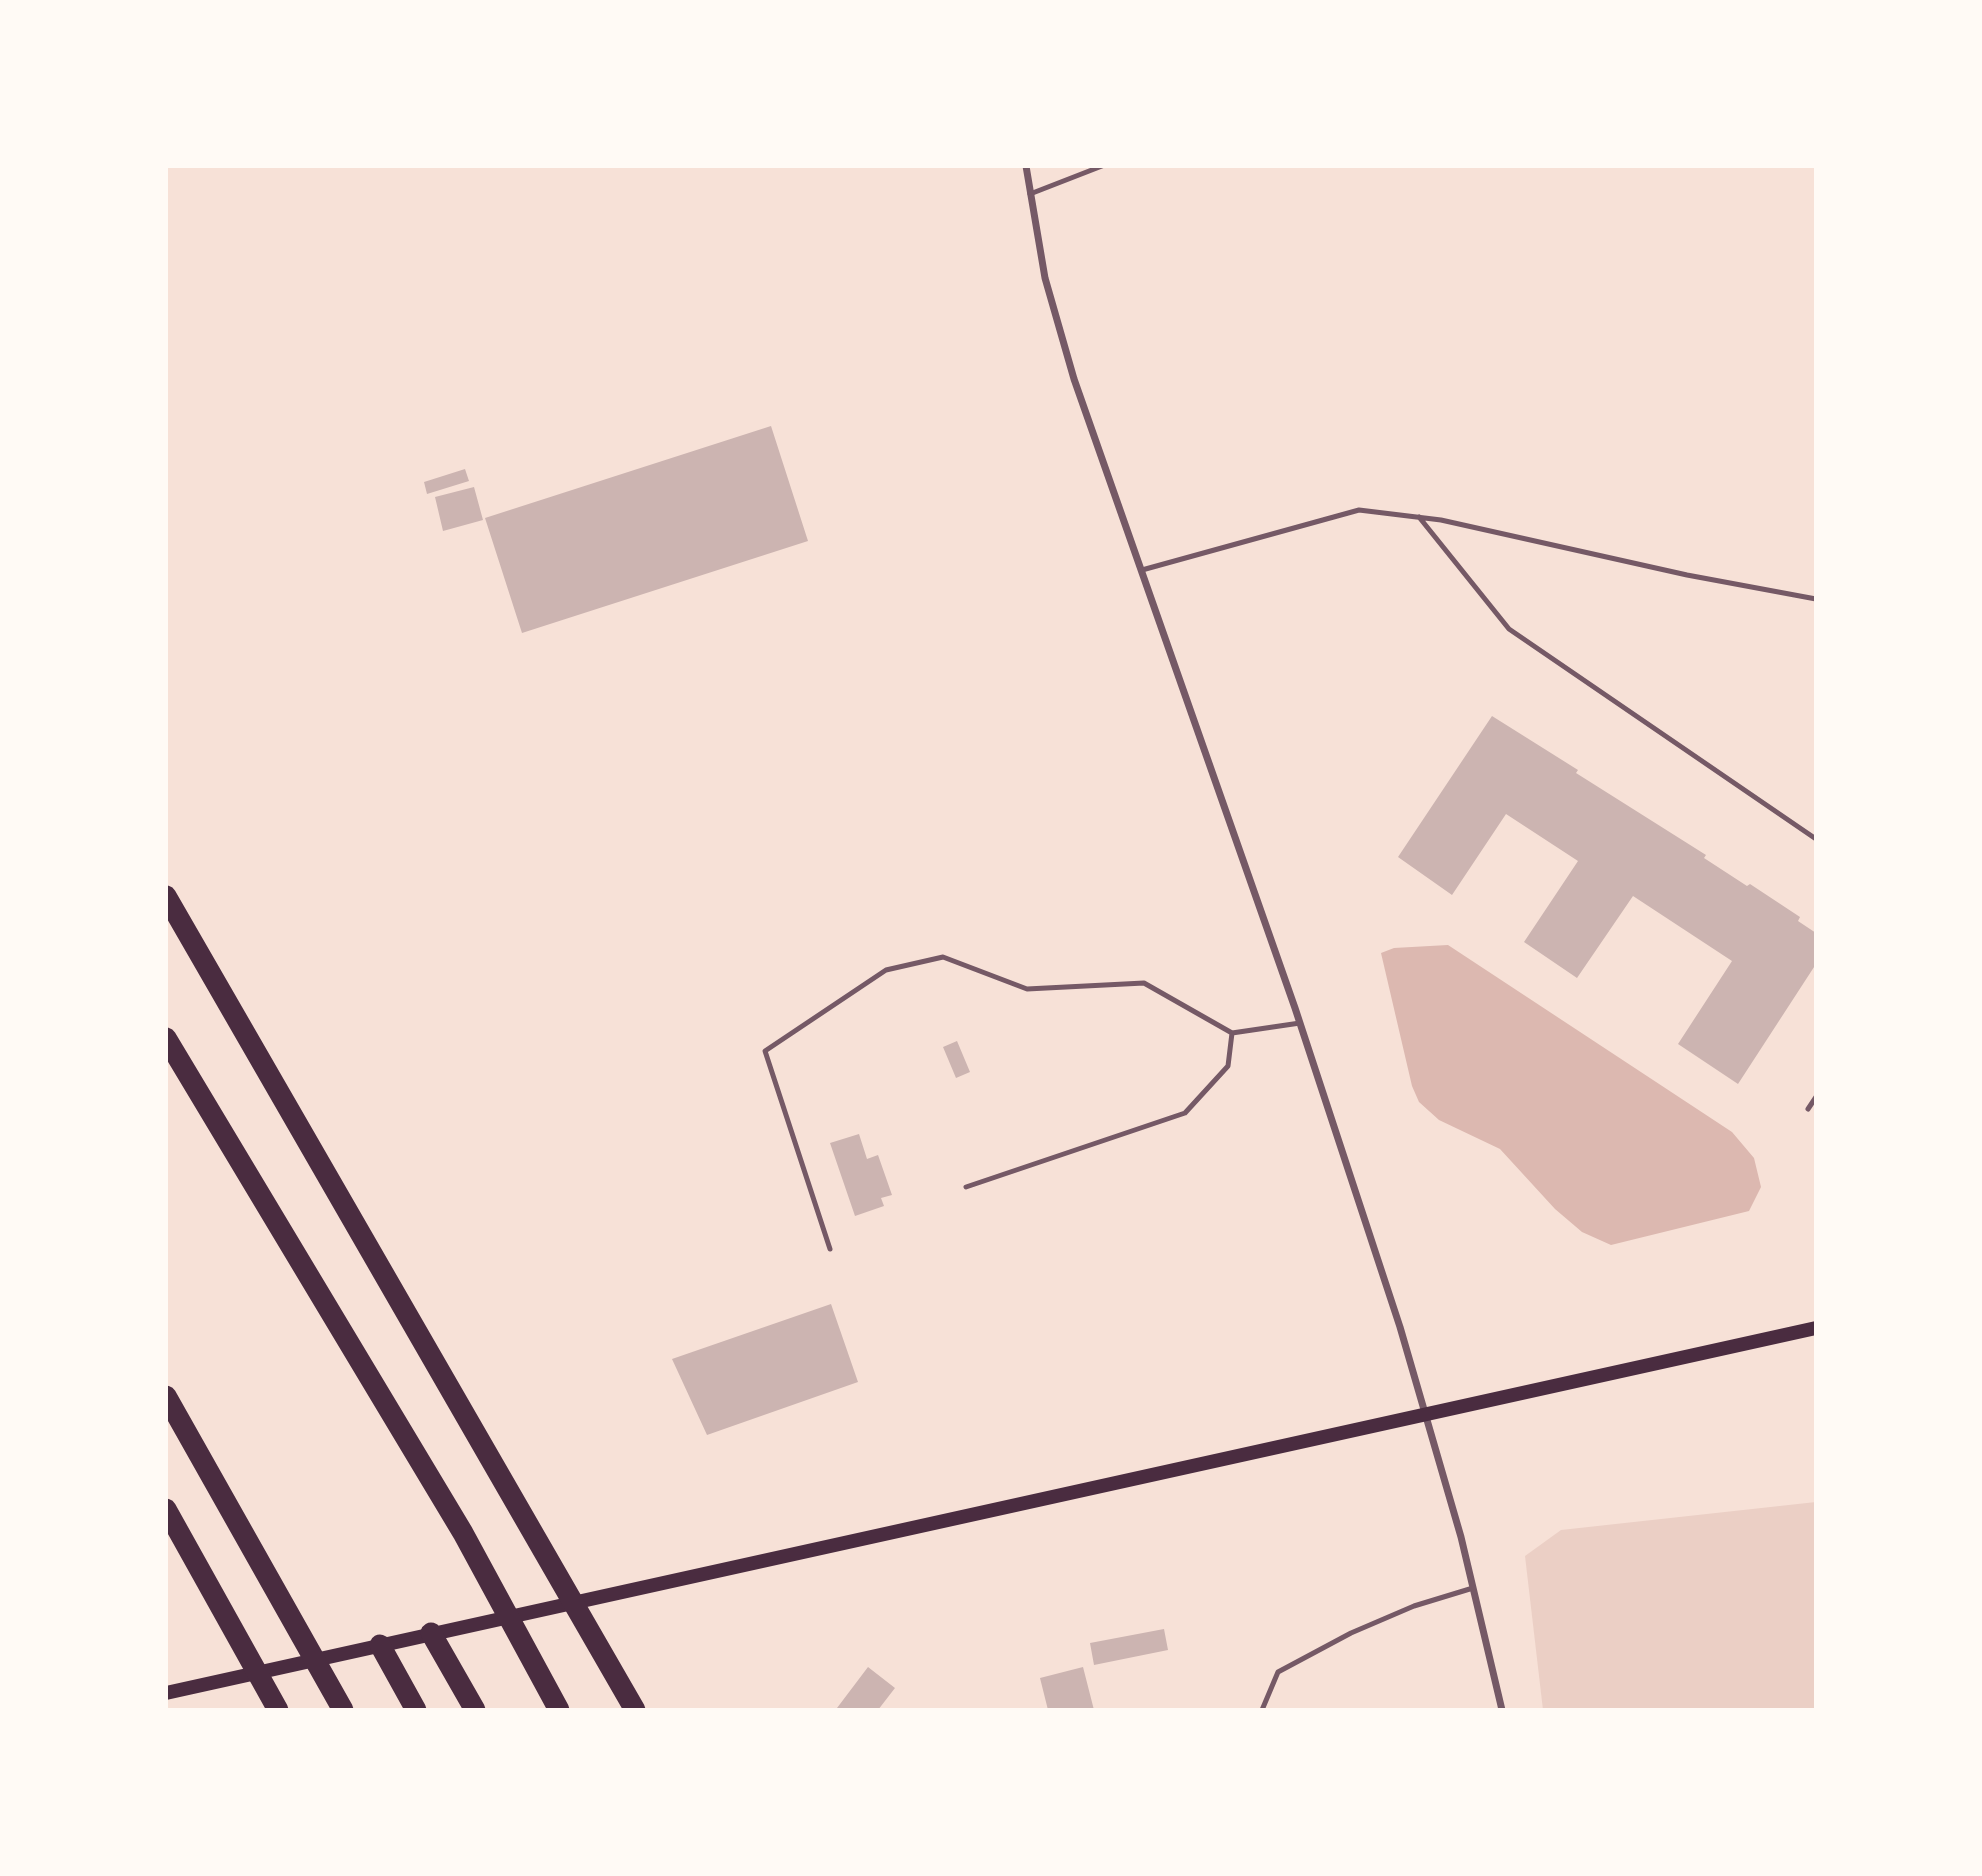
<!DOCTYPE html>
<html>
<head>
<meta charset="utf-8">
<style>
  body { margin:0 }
  #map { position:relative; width:1982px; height:1876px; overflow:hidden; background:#f7e1d7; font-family:"IBM Plex Sans",sans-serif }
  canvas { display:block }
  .frame { position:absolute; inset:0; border:168px solid #fffaf5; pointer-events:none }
</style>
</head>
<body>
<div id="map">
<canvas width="1982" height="1876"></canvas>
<div class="frame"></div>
</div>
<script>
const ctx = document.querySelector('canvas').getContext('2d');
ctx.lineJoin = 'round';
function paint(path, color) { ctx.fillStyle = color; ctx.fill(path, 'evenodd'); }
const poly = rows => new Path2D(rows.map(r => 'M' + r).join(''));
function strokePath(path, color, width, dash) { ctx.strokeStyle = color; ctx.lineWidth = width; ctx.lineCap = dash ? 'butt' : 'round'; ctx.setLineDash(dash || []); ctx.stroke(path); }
paint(poly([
  [1816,1502,1816,1710,1543,1710,1525,1556,1561,1530]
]), '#ebcfc5');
paint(poly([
  [1448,945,1732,1132,1754,1158,1761,1187,1749,1211,1611,1245,1582,1232,1555,1209,1500,1149,1439,1120,1419,1102,1412,1086,1381,953,1394,948]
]), '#dcb8b0');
paint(poly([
  [771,426,808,541,522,633,485,518],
  [465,469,469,481,427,494,424,482],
  [474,487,483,520,443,531,435,497],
  [1492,716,1578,770,1576,773,1706,855,1704,858,1747,886,1750,884,1800,917,1798,921,1816,933,1816,964,1738,1084,1678,1044,1732,961,1633,896,1577,978,1524,942,1578,861,1506,814,1452,895,1398,857],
  [957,1041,970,1072,956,1078,943,1047],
  [859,1134,867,1159,878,1155,892,1195,881,1198,884,1206,855,1216,830,1143],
  [831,1304,858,1382,707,1435,672,1359],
  [1164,1629,1168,1650,1094,1665,1090,1643],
  [868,1667,895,1688,878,1710,839,1710,837,1708],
  [1083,1667,1094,1710,1048,1710,1040,1678]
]), '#ccb4b1');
strokePath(poly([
  [1030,194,1102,166],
  [1419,517,1509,629,1816,839],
  [1142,570,1359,510,1441,520,1687,575,1816,599],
  [1808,1109,1816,1097],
  [966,1187,1185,1113,1228,1066,1232,1033],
  [830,1249,765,1051,886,970,943,957,1027,989,1144,983,1232,1033,1300,1023],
  [1262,1710,1278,1672,1351,1633,1414,1606,1473,1588]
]), '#755966', 5);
strokePath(poly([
  [1026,166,1045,278,1074,379,1295,1008,1400,1327,1461,1537,1502,1710]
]), '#755966', 7);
strokePath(poly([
  [166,1693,1816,1328]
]), '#4a2c40', 14);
strokePath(poly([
  [166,896,635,1710],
  [166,1038,463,1533,559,1710],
  [166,1396,343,1710],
  [166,1509,278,1710],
  [431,1633,475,1710],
  [380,1645,416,1710]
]), '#4a2c40', 21);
</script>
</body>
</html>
